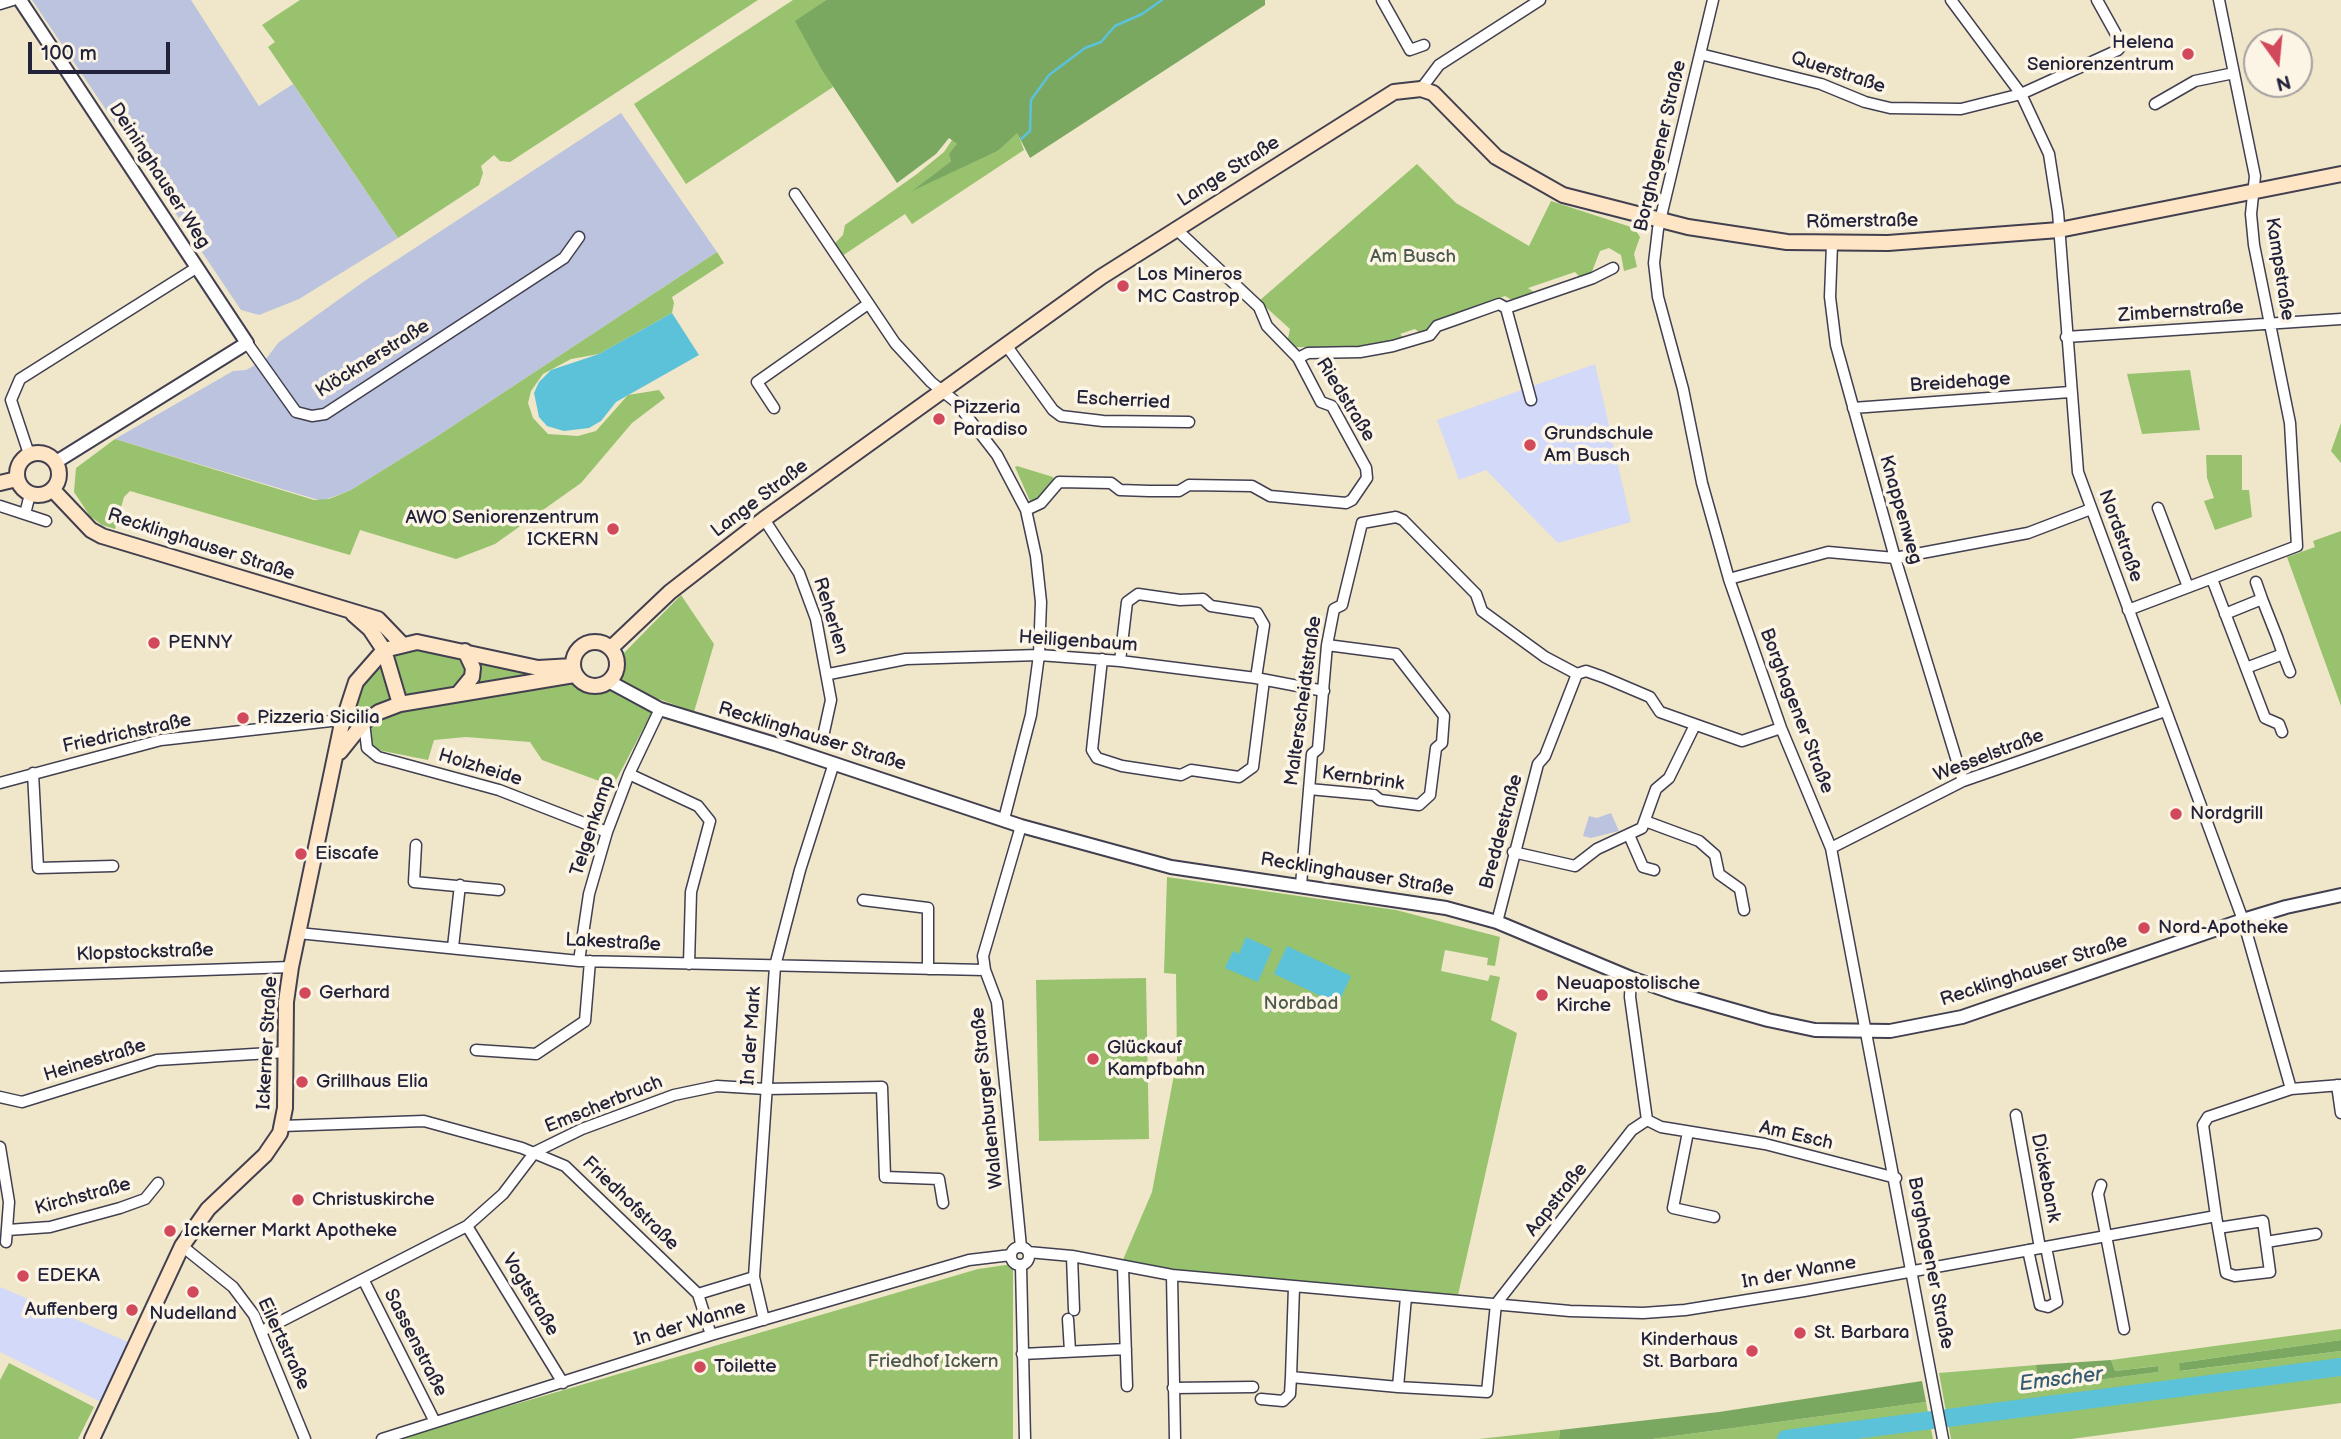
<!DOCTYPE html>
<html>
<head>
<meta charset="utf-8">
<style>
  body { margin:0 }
  #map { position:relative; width:2341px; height:1439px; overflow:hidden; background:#f0e6c9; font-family:"Balsamiq Sans",sans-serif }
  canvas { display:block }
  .north { position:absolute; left:2243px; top:28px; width:70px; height:70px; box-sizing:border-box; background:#fcf5e5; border:2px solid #a5a1a1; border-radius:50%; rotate:165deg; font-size:19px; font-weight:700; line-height:28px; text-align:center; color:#22223b }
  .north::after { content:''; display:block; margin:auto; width:24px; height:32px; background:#d1495b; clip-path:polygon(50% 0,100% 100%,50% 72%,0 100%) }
  .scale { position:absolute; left:28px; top:42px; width:142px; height:32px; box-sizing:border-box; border:4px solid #22223b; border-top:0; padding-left:9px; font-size:21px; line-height:24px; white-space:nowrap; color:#22223b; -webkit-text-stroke:5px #fcf5e5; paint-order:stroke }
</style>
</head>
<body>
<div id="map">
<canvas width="2341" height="1439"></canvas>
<div class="north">N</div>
<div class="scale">100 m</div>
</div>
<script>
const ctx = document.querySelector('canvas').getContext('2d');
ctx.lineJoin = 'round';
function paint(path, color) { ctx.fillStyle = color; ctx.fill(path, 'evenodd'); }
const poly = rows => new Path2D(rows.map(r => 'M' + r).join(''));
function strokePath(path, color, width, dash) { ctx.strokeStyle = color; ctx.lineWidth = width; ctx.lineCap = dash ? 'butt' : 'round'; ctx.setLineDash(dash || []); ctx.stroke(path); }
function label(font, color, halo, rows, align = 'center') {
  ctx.font = font + ' "Balsamiq Sans",sans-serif'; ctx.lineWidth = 7; ctx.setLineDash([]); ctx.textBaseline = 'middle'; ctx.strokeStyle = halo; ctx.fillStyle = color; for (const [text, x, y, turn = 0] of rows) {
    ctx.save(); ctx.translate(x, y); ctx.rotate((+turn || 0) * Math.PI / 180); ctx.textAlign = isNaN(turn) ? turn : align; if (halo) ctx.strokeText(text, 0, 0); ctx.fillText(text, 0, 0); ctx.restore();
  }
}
paint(poly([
  [1595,364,1631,522,1558,543,1486,470,1459,480,1437,420],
  [0,1287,133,1344,105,1404,0,1352]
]), '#d2d9f9');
paint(poly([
  [32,0,191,0,259,106,293,84,398,238,299,299,259,315,241,310],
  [621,113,717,252,433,439,351,490,322,501,115,439,233,371,246,370,266,359,278,343,366,280],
  [1611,813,1619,831,1591,838,1583,836,1589,816,1597,818]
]), '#bcc3de');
paint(poly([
  [300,0,758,0,510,162,500,161,494,155,481,166,483,173,479,185,398,238,268,47,275,42,262,25],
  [793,0,826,0,796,21,833,87,686,184,634,104],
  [1017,132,1024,150,912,224,905,214,842,256,834,244,843,235,845,225,917,174,944,152,952,140,957,144,951,161,915,189,998,151],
  [1417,164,1456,203,1529,246,1551,201,1634,228,1640,237,1634,254,1637,267,1624,271,1621,255,1609,248,1600,251,1591,274,1580,277,1575,272,1528,288,1535,293,1514,301,1505,296,1432,322,1425,332,1421,334,1415,329,1400,334,1405,339,1359,348,1291,347,1287,343,1290,329,1259,301],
  [717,252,724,263,672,297,674,303,672,313,599,354,571,359,543,374,531,391,528,403,533,418,548,434,578,436,596,431,628,395,659,390,665,398,632,423,581,483,495,544,456,559,360,530,350,555,130,491,124,497,115,529,102,525,90,516,74,492,76,468,115,439,314,500,329,499,351,490,433,439],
  [2190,370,2200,430,2142,434,2127,374],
  [2341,423,2341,463,2331,451],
  [2206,455,2242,455,2242,490,2249,490,2252,517,2215,530,2204,501,2214,498,2207,478],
  [1017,466,1053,477,1053,481,1035,502,1030,501,1015,467],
  [2341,531,2341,706,2287,557,2315,547,2313,541],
  [681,595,714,644,694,712,659,699,613,786,542,760,530,742,466,737,434,740,428,760,378,750,372,745,369,735,347,723,362,680,377,662,400,650,415,646,572,682,603,692,622,674,621,656],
  [1167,877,1396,910,1500,937,1495,966,1487,965,1488,958,1445,950,1441,971,1488,981,1490,975,1500,977,1491,1020,1517,1033,1458,1295,1171,1270,1122,1262,1152,1192,1177,1059,1176,974,1164,973],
  [1146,978,1149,1139,1039,1141,1036,980],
  [1013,1264,1013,1439,396,1439,978,1269],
  [2341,1329,2341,1340,2179,1363,2181,1371,2341,1351,2341,1403,2071,1439,1951,1439,1939,1373,2036,1365,2038,1388,2158,1372,2157,1366,2115,1371,2111,1360],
  [9,1363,94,1407,78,1439,0,1439,0,1380],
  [1926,1402,1933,1439,1652,1439],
  [1560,1430,1559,1439,1479,1439]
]), '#98c26e');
paint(poly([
  [826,0,1265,0,1265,5,1030,158,1017,133,998,151,912,191,951,161,949,154,957,144,949,138,936,154,897,183,822,70,795,21],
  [2341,1340,2341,1351,2180,1371,2179,1363],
  [2111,1360,2115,1371,2158,1366,2158,1372,2038,1388,2036,1365],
  [1922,1381,1926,1402,1652,1439,1559,1439,1560,1430,1719,1412]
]), '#7aa861');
paint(poly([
  [672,313,699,355,616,402,601,421,589,428,564,431,547,426,539,417,534,393,539,382,551,370,599,354],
  [1246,937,1272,949,1258,982,1225,968,1233,951,1239,954],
  [1287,946,1351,976,1338,1004,1274,974]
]), '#5bc2d9');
strokePath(poly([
  [1021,139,1030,131,1031,100,1049,75,1085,48,1101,42,1115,26,1142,14,1162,0]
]), '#5bc2d9', 2.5);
strokePath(poly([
  [1786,1439,2341,1367]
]), '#5bc2d9', 18);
const minor = poly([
  [1382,0,1410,50,1424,45],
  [1713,0,1658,229,1654,263,1658,297,1683,389,1702,483,1729,579,1781,728,1831,848,1943,1439],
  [1951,0,2021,94,2049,154,2058,212,2078,472,2243,920,2291,1089],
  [0,4,13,0],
  [1700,54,1821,84,1865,102,1890,108,1961,109,2021,94,2118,50,2122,45,2097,0],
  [1421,89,1439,65,1540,0],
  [2155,104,2195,81,2234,73],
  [795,194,895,343,931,382,956,402,997,455,1026,510,1036,556,1041,602,1039,655,1031,715,1004,819],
  [1832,244,1830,297,1836,345,1895,558,1963,781],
  [1506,308,1531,400],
  [2066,337,2341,319],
  [247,343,296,412,312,416,325,414,564,258,579,237],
  [1006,345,1053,410,1061,416,1103,421,1189,422],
  [1298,358,1308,353,1360,352,1393,346,1430,335,1437,326,1457,319,1499,304,1506,308,1593,278,1613,268],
  [774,408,757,382,868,304],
  [1853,408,2070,392],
  [29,454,11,400,20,379,196,268],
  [0,506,46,521],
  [2158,508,2188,587],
  [1026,510,1041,503,1059,482,1111,483,1120,490,1149,491,1179,491,1189,485,1252,486,1270,496,1346,503,1352,500,1367,478,1366,468,1332,406,1321,402,1298,358,1267,326,1259,307,1175,228],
  [25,514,30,494],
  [764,519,799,573,816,619,831,700,824,732],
  [1729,579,1828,552,1895,558,2028,533,2091,509],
  [2212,579,2265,718,2279,724,2282,732],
  [2256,582,2262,599],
  [2128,610,2297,546,2290,423,2254,245,2251,214,2255,176,2219,0],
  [2225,614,2262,599,2277,637,2283,654,2246,668],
  [2283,654,2290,672],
  [1102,659,1092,750,1097,758,1122,766,1181,775,1191,770,1239,777,1253,767,1264,680],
  [1120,661,1127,602,1138,594,1180,600,1203,599,1211,606,1257,613,1264,625,1256,678],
  [829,674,906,659,1039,655,1120,661,1256,678,1324,691],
  [364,722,367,748,378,757,499,790,607,832],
  [33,773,38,868,113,866],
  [629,774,698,806,710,821,691,892,689,964],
  [0,783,161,740,331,721,345,714],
  [1309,789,1374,795,1380,800,1419,805,1430,795,1436,748,1442,743,1444,716,1396,654,1327,645],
  [1645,821,1699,841,1715,855,1719,874,1740,889,1744,910],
  [1021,826,983,956,985,970,997,1002,1021,1247],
  [1629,835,1643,867,1654,870],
  [416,845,414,882,499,890],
  [1831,848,1963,781,2165,711],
  [1513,852,1575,866,1597,849,1642,828,1656,789,1669,778,1695,725],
  [1301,885,1312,754,1318,749,1327,645,1334,609,1342,605,1362,523,1396,517,1403,520,1476,594,1482,611,1545,657,1577,674,1586,671,1603,677,1650,697,1660,712,1742,741,1781,728],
  [863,900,928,908,928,969],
  [1497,922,1538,764,1545,756,1577,674],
  [298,933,579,961,985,970],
  [453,947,460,885],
  [579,961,589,894,607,832,629,774,660,709],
  [0,977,291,967],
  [1631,978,1630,997,1647,1120],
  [476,1050,536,1054,585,1021,590,961],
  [2337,1085,2341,1113],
  [0,1097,22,1102,157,1060,286,1052],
  [2016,1115,2040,1248],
  [1647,1120,1661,1127,1765,1144,1896,1178],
  [282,1126,424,1121,522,1148,565,1166,698,1294,711,1335],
  [1688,1132,1673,1208,1714,1217],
  [0,1147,9,1202,6,1242],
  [2101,1185,2098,1194,2124,1329],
  [467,1226,563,1383],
  [2218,1228,2263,1221,2270,1272,2235,1276,2226,1273,2216,1216,2203,1125,2208,1117,2291,1089,2341,1085],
  [8,1230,50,1227,120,1208,145,1199,158,1183],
  [2266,1242,2316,1234],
  [182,1246,233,1287,254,1315,305,1439],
  '1011 1256a9 9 0 1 1 18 0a9 9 0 1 1-18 0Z',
  [2028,1250,2040,1305,2048,1307,2057,1302,2046,1247],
  [1028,1252,1072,1256,1172,1275,1570,1311,1643,1313,1685,1310,1804,1291,2216,1216],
  [1072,1256,1074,1310],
  [1021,1266,1025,1439],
  [1123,1267,1127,1386],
  [1172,1275,1175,1439],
  [364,1281,435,1422],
  [1294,1287,1291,1377,1398,1387,1487,1392,1496,1304],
  [698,1294,754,1277],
  [1496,1304,1632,1130,1647,1120],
  [1068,1319,1070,1351],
  [764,1320,754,1277,775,966,800,870,834,763],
  [262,1331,467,1226,503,1194,535,1152,582,1129,674,1095,717,1086,766,1089,882,1087,885,1177,939,1179,943,1203],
  [1022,1354,1126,1349],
  [1398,1387,1406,1297],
  [1173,1388,1253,1387],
  [1261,1399,1283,1401,1290,1394,1291,1377],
  [382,1439,711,1335,969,1260,1011,1255]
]);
const tertiary = poly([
  [20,0,247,343,56,462],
  [610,682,660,709,775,744,1021,826,1171,867,1446,908,1497,922,1631,978,1677,994,1768,1020,1815,1030,1890,1031,1962,1017,2243,920,2286,907,2341,895]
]);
const secondary = poly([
  '17 474a21 21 0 1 1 42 0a21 21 0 1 1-42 0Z',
  [0,483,17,479],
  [53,490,91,530,102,536,378,619,401,643],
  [353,614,370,629,384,650,400,704],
  '573 664a22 22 0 1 1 44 0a22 22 0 1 1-44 0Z',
  [611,648,670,592,764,519,1101,277,1394,92,1421,89,1433,93,1496,157,1563,195,1688,227,1787,242,1888,243,2059,230,2341,174],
  [458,694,472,677,473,668,465,651],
  [340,752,364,722,379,712,400,704,574,675],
  [92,1439,182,1246,208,1209,265,1155,280,1133,285,1108,286,1002,291,967,341,728,356,682,384,650,417,642,538,668,573,666]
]);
strokePath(minor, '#413f50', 13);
strokePath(tertiary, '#413f50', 16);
strokePath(secondary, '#413f50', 18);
strokePath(minor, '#fff', 10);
strokePath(tertiary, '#fff', 12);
strokePath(secondary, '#fee5c5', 14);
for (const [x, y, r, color] of [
  [2188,54,7,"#d1495b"],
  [1123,286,7,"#d1495b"],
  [939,419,7,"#d1495b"],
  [1530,445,7,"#d1495b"],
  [613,529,7,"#d1495b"],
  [154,643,7,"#d1495b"],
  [243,718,7,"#d1495b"],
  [2176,814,7,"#d1495b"],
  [301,854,7,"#d1495b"],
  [2144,928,7,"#d1495b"],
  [305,993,7,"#d1495b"],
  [1542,995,7,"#d1495b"],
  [1093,1059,7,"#d1495b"],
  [302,1082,7,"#d1495b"],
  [298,1200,7,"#d1495b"],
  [170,1231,7,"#d1495b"],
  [23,1276,7,"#d1495b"],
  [193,1292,7,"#d1495b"],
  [132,1310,7,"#d1495b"],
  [1800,1333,7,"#d1495b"],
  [1752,1351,7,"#d1495b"],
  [700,1367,7,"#d1495b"]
]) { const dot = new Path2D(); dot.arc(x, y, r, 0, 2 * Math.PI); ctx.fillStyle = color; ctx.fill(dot); strokePath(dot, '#fcf5e5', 2.5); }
label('19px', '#22223b', '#fcf5e5', [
  ["Helena",2174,43,"right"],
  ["Seniorenzentrum",2174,65,"right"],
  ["Los Mineros",1137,275],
  ["MC Castrop",1137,297],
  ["Pizzeria",953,408],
  ["Paradiso",953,430],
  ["Grundschule",1544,434],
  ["Am Busch",1544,456],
  ["AWO Seniorenzentrum",599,518,"right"],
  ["ICKERN",599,540,"right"],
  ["PENNY",168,643],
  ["Pizzeria Sicilia",257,718],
  ["Nordgrill",2190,814],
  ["Eiscafe",315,854],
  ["Nord-Apotheke",2158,928],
  ["Neuapostolische",1556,984],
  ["Kirche",1556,1006],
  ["Gerhard",319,993],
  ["Glückauf",1107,1048],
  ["Kampfbahn",1107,1070],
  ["Grillhaus Elia",316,1082],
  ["Christuskirche",312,1200],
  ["Ickerner Markt Apotheke",184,1231],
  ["EDEKA",37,1276],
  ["Auffenberg",118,1310,"right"],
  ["Nudelland",193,1314,"center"],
  ["St. Barbara",1814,1333],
  ["Kinderhaus",1738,1340,"right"],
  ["St. Barbara",1738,1362,"right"],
  ["Toilette",714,1367]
], 'left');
label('19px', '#22223b', '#fcf5e5', [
  ["Querstraße",1838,73,18],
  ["Borghagener Straße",1661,146,-77],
  ["Lange Straße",1229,172,-32],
  ["Deininghauser Weg",159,176,57],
  ["Römerstraße",1862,222,-1],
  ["Kampstraße",2279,269,81],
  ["Zimbernstraße",2181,312,-4],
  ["Klöcknerstraße",373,359,-32],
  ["Breidehage",1960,383,-4],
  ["Riedstraße",1345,400,58],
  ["Escherried",1123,401,3],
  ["Lange Straße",760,499,-37],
  ["Knappenweg",1900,510,74],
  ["Nordstraße",2120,536,70],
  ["Recklinghauser Straße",201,545,18],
  ["Reherlen",830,616,73],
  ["Heiligenbaum",1078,642,4],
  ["Malterscheidtstraße",1304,701,-82],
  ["Borghagener Straße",1796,711,69],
  ["Friedrichstraße",127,734,-12],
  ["Recklinghauser Straße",812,737,17],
  ["Wesselstraße",1989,756,-21],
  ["Holzheide",480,768,17],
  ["Kernbrink",1363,779,8],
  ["Telgenkamp",593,826,-72],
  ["Breddestraße",1502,832,-75],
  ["Recklinghauser Straße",1357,875,9],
  ["Lakestraße",613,943,3],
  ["Klopstockstraße",145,953,-2],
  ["Recklinghauser Straße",2034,971,-18],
  ["In der Mark",752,1036,-86],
  ["Ickerner Straße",268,1043,-87],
  ["Heinestraße",95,1061,-17],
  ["Waldenburger Straße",988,1098,-96],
  ["Emscherbruch",604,1105,-22],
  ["Am Esch",1796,1136,13],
  ["Dickebank",2045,1178,79],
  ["Kirchstraße",83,1197,-15],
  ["Aapstraße",1557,1200,-52],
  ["Friedhofstraße",630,1204,44],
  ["Borghagener Straße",1930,1263,79],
  ["In der Wanne",1799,1273,-10],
  ["Vogtstraße",530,1295,59],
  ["In der Wanne",690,1324,-17],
  ["Sassenstraße",415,1343,63],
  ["Eilertstraße",283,1344,65]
]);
label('19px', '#4b5a4d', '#fcf5e5', [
  ["Am Busch",1413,257],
  ["Nordbad",1301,1004],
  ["Friedhof Ickern",933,1362]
]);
label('italic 21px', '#365a72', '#fcf5e5', [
  ["Emscher",2061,1380,-7]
]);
</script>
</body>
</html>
